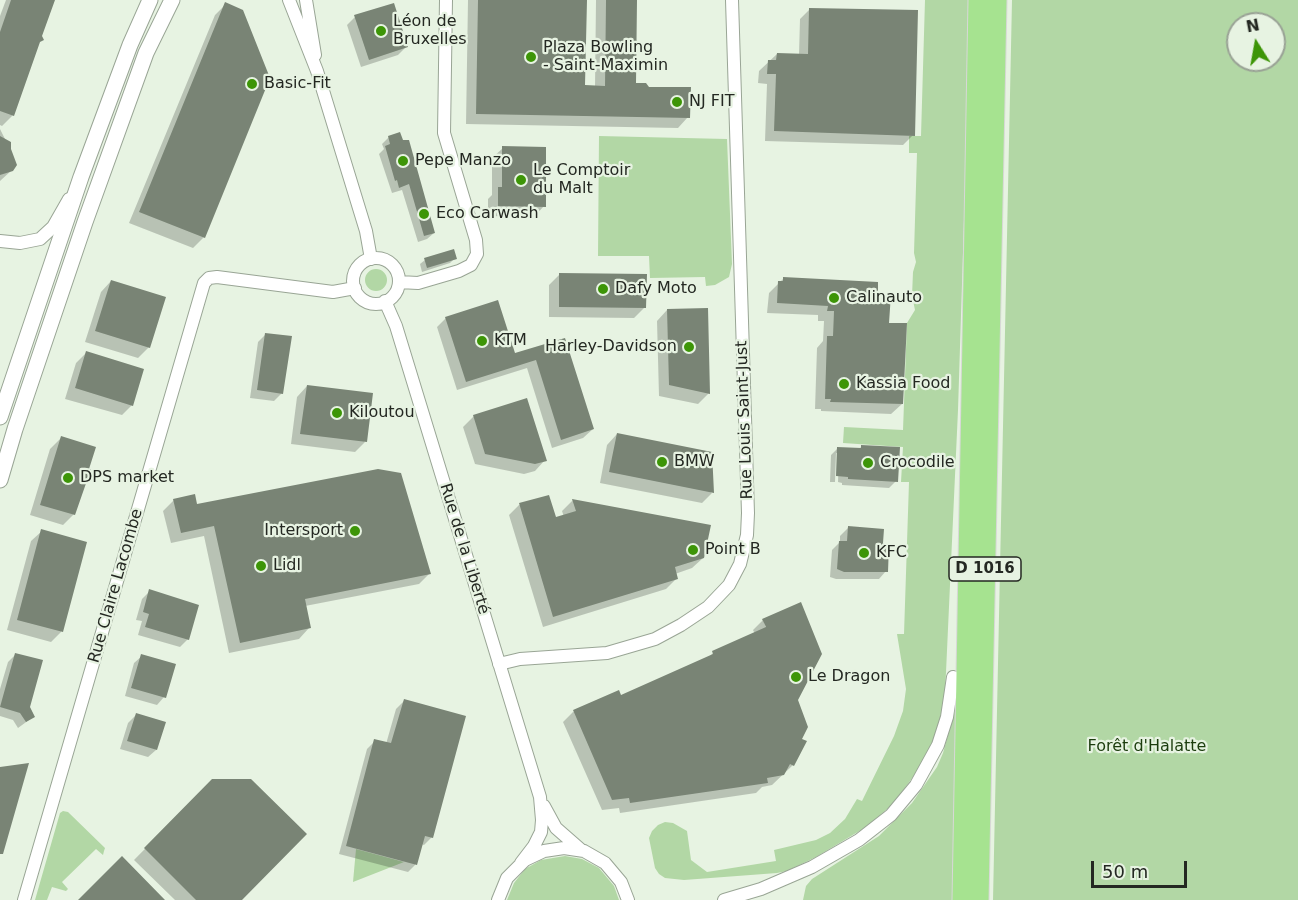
<!DOCTYPE html>
<html>
<head>
<meta charset="utf-8">
<style>
  body { margin:0 }
  #map { position:relative; width:1298px; height:900px; overflow:hidden; background:#e7f3e2; font-family:"DejaVu Sans",sans-serif }
  canvas { display:block }
  .north { position:absolute; left:1226px; top:12px; width:60px; height:60px; box-sizing:border-box; background:#e7f3e2; border:2px solid #99a295; border-radius:50%; rotate:349deg; font-size:16px; font-weight:700; line-height:24px; text-align:center; color:#242822 }
  .north::after { content:''; display:block; margin:auto; width:21px; height:27px; background:#3d9507; clip-path:polygon(50% 0,100% 100%,50% 72%,0 100%) }
  .scale { position:absolute; left:1091px; top:861px; width:96px; height:27px; box-sizing:border-box; border:3px solid #242822; border-top:0; padding-left:8px; font-size:18px; line-height:21px; white-space:nowrap; color:#242822; -webkit-text-stroke:4px #e7f3e2; paint-order:stroke }
</style>
</head>
<body>
<div id="map">
<canvas width="1298" height="900"></canvas>
<div class="north">N</div>
<div class="scale">50 m</div>
</div>
<script>
const ctx = document.querySelector('canvas').getContext('2d');
ctx.lineJoin = 'round';
function paint(path, color) { ctx.fillStyle = color; ctx.fill(path, 'evenodd'); }
const poly = rows => new Path2D(rows.map(r => 'M' + r).join(''));
function strokePath(path, color, width, dash) { ctx.strokeStyle = color; ctx.lineWidth = width; ctx.lineCap = dash ? 'butt' : 'round'; ctx.setLineDash(dash || []); ctx.stroke(path); }
function label(font, color, halo, rows, align = 'center') {
  ctx.font = font + ' "DejaVu Sans",sans-serif'; ctx.lineWidth = 4.5; ctx.setLineDash([]); ctx.textBaseline = 'middle'; ctx.strokeStyle = halo; ctx.fillStyle = color; for (const [text, x, y, turn = 0] of rows) {
    ctx.save(); ctx.translate(x, y); ctx.rotate((+turn || 0) * Math.PI / 180); ctx.textAlign = isNaN(turn) ? turn : align; if (halo) ctx.strokeText(text, 0, 0); ctx.fillText(text, 0, 0); ctx.restore();
  }
}
paint(poly([
  [925,0,971,0,958,410,945,694,939,723,932,744,921,766,893,804,866,827,816,857,787,871,777,873,684,880,665,878,659,874,655,868,649,838,652,831,658,825,665,822,673,823,687,831,691,860,707,872,776,861,774,850,816,840,830,833,845,819,857,799,862,801,894,736,903,711,906,689,897,634,904,634,909,482,901,482,903,447,843,443,844,427,903,430,907,323,915,310,912,296,913,272,916,262,914,253,917,153,909,153,909,136,921,136],
  [1012,0,1298,0,1298,900,993,900],
  [1238,24,1274,24,1274,60,1238,60],
  [599,136,727,139,732,264,729,277,715,285,706,286,705,277,650,278,649,256,598,256],
  '365 280a11 11 0 1 1 22 0a11 11 0 1 1-22 0Z',
  [959,696,955,900,803,900,806,886,812,879,879,836,912,803,937,767,943,753],
  [63,811,68,812,105,848,104,851,103,855,96,849,62,882,68,889,66,891,52,887,47,900,35,900,60,813],
  [356,849,404,862,353,882],
  [565,856,582,859,599,868,614,886,619,900,507,900,514,883,525,869,541,860]
]), '#b2d7a5');
paint(poly([
  [6,0,53,0,13,115,2,126,0,125,0,16],
  [468,0,585,0,584,87,595,87,596,0,636,0,635,84,688,117,678,128,466,124],
  [226,4,204,237,193,248,129,223,215,15],
  [810,9,913,135,903,145,765,141,767,84,758,83,759,71,777,54,799,55,800,19],
  [355,17,406,47,398,55,361,67,347,25],
  [0,129,6,141,12,170,0,181],
  [389,137,434,233,427,239,418,242,402,190,392,193,379,154,384,149,382,144],
  [503,148,544,206,534,217,488,216,488,199,492,195,492,158],
  [455,258,450,263,422,272,420,264,425,260],
  [560,274,645,307,634,318,549,317,549,285],
  [784,278,876,294,902,404,891,414,821,411,821,409,815,409,817,348,823,341,824,321,818,321,818,315,767,313,769,293],
  [111,281,149,347,138,358,85,342,101,292],
  [667,310,709,393,698,404,659,396,657,321],
  [446,318,514,355,564,340,593,429,583,438,552,448,527,368,457,390,437,327],
  [266,334,282,393,274,401,250,398,258,342],
  [86,353,132,405,122,415,65,399,76,363],
  [307,386,365,442,355,452,291,444,297,397],
  [474,416,545,460,535,471,524,474,475,464,463,427],
  [617,434,712,493,702,503,600,483,607,445],
  [61,438,74,514,63,525,30,515,50,449],
  [862,446,896,481,889,488,842,485,842,483,838,482,839,453,836,453,835,482,830,482,831,455,838,448,859,449],
  [548,496,555,519,564,517,562,511,573,500,703,558,692,568,675,574,677,578,666,589,543,627,509,515,519,505],
  [174,500,429,574,419,584,305,606,309,628,299,639,229,653,204,536,171,543,163,511],
  [848,528,881,545,886,571,879,579,836,579,830,577,832,550,840,542,840,536],
  [42,531,85,543,61,632,51,642,7,630,31,541],
  [150,591,188,639,180,647,138,635,142,621,136,620,142,599],
  [763,620,796,700,800,739,793,765,772,785,762,787,756,793,620,813,619,808,602,810,563,722,573,712,618,692,620,697,708,658,713,653,755,634,753,630],
  [15,655,28,707,33,717,18,728,13,720,0,716,0,689,8,662],
  [142,656,164,697,157,705,125,696,134,663],
  [404,701,432,837,424,845,421,844,415,865,408,872,339,854,367,749,375,741,386,744,396,709],
  [136,715,156,750,148,757,120,749,128,723],
  [212,781,240,900,175,900,134,860]
]), '#0003');
paint(poly([
  [11,0,55,0,42,36,44,40,40,42,14,116,0,111,0,32],
  [478,0,587,0,585,85,605,86,606,0,637,0,636,83,646,83,649,87,691,87,690,118,476,114],
  [225,2,243,10,270,78,205,238,139,212],
  [394,3,408,47,369,60,354,15],
  [809,8,918,10,915,136,774,131,776,74,767,74,768,60,776,60,777,53,808,54],
  [400,132,403,140,409,140,435,233,424,236,409,184,399,188,397,180,395,181,385,146,390,144,388,136],
  [0,136,11,142,11,149,17,165,13,171,0,175],
  [502,146,546,147,546,207,498,206,498,187,502,187],
  [454,249,457,259,427,268,424,258],
  [559,273,647,274,646,308,559,307],
  [783,277,878,282,878,293,891,294,889,323,907,323,903,404,830,402,831,399,825,399,827,336,833,336,834,311,827,311,828,306,777,303,778,281,783,281],
  [111,280,166,297,150,348,95,331],
  [498,300,515,353,565,338,594,429,561,440,536,360,466,382,445,317],
  [708,308,710,394,669,385,667,309],
  [265,333,292,336,283,394,257,390],
  [86,351,144,369,133,406,75,388],
  [307,385,373,393,367,442,300,434],
  [527,398,547,461,535,464,485,454,473,415],
  [617,433,712,452,714,493,609,472],
  [61,436,96,447,89,469,91,469,75,515,40,505],
  [861,445,900,447,898,482,848,479,848,477,836,476,837,447,861,448],
  [378,469,401,473,431,574,305,599,311,628,240,643,214,526,181,533,173,499,195,494,197,504],
  [549,495,556,517,576,511,572,499,711,525,704,558,675,567,678,579,553,617,519,503],
  [848,526,884,529,883,543,889,544,888,572,844,572,837,569,839,541,847,541],
  [41,529,87,542,63,632,17,620],
  [149,589,199,605,189,640,145,627,149,614,143,612],
  [801,602,822,654,798,700,808,727,802,739,807,741,794,766,790,764,784,775,767,778,768,783,630,803,629,798,612,800,573,710,619,690,621,695,713,654,712,651,766,627,762,619],
  [15,653,43,660,30,707,35,717,26,722,20,713,0,707],
  [141,654,176,664,166,698,131,688],
  [404,699,466,716,433,838,425,836,417,865,346,846,374,739,391,743],
  [136,713,166,722,157,750,127,741],
  [29,763,3,854,0,854,0,767],
  [212,779,251,779,307,834,242,900,196,900,144,848],
  [122,856,165,900,78,900]
]), '#798475');
const minor = poly([
  [289,0,317,71,366,231,371,259],
  [306,0,315,55],
  [0,241,20,243,40,239,53,227,69,199],
  '353 281a23 23 0 1 1 46 0a23 23 0 1 1-46 0Z',
  [399,282,418,283,459,271,471,265,477,254,476,240,444,133,446,0],
  [385,301,396,326,540,797,542,820,541,832,534,846,521,863],
  [499,664,520,659,607,653,655,639,681,625,708,607,729,585,740,564,747,535,748,513,732,0],
  [544,806,556,828,580,849],
  [24,900,204,283,209,278,217,277,333,292,355,288],
  [498,900,507,878,525,860,544,851,564,848,584,851,605,863,621,882,628,900],
  [724,900,761,889,812,867,859,840,891,815,916,785,938,745,947,717,953,677]
]);
const tertiary = poly([
  [0,417,81,177,130,45,150,0],
  [0,480,15,429,85,222,146,53,172,0]
]);
const trunk = poly([
  [963,900,979,0],
  [978,900,996,0]
]);
strokePath(minor, '#99a595', 14);
strokePath(tertiary, '#99a595', 17);
strokePath(trunk, '#d8d8d7', 23);
strokePath(minor, '#fff', 12);
strokePath(tertiary, '#fff', 15);
strokePath(trunk, '#a6e390', 21);
for (const [x, y, r, color] of [
  [381,31,6,"#3d9507"],
  [531,57,6,"#3d9507"],
  [252,84,6,"#3d9507"],
  [677,102,6,"#3d9507"],
  [403,161,6,"#3d9507"],
  [521,180,6,"#3d9507"],
  [424,214,6,"#3d9507"],
  [603,289,6,"#3d9507"],
  [834,298,6,"#3d9507"],
  [482,341,6,"#3d9507"],
  [689,347,6,"#3d9507"],
  [844,384,6,"#3d9507"],
  [337,413,6,"#3d9507"],
  [662,462,6,"#3d9507"],
  [868,463,6,"#3d9507"],
  [68,478,6,"#3d9507"],
  [355,531,6,"#3d9507"],
  [693,550,6,"#3d9507"],
  [864,553,6,"#3d9507"],
  [261,566,6,"#3d9507"],
  [796,677,6,"#3d9507"]
]) { const dot = new Path2D(); dot.arc(x, y, r, 0, 2 * Math.PI); ctx.fillStyle = color; ctx.fill(dot); strokePath(dot, '#e7f3e2', 2); }
for (const [x, y, w] of [
  [985,569,72]
]) { const box = new Path2D(); box.roundRect(x - w / 2, y - 12, w, 24, 4.5); ctx.fillStyle = '#e7f3e2'; ctx.fill(box); strokePath(box, '#242822', 1.5); }
label('bold 15px', '#242822', null, [
  ["D 1016",985,569]
]);
label('16px', '#242822', '#e7f3e2', [
  ["Léon de",393,22],
  ["Bruxelles",393,40],
  ["Plaza Bowling",543,48],
  ["- Saint-Maximin",543,66],
  ["Basic-Fit",264,84],
  ["NJ FIT",689,102],
  ["Pepe Manzo",415,161],
  ["Le Comptoir",533,171],
  ["du Malt",533,189],
  ["Eco Carwash",436,214],
  ["Dafy Moto",615,289],
  ["Calinauto",846,298],
  ["KTM",494,341],
  ["Harley-Davidson",677,347,"right"],
  ["Kassia Food",856,384],
  ["Kiloutou",349,413],
  ["BMW",674,462],
  ["Crocodile",880,463],
  ["DPS market",80,478],
  ["Intersport",343,531,"right"],
  ["Point B",705,550],
  ["KFC",876,553],
  ["Lidl",273,566],
  ["Le Dragon",808,677]
], 'left');
label('16px', '#242822', '#e7f3e2', [
  ["Rue Louis Saint-Just",745,420,-92],
  ["Rue de la Liberté",464,549,73],
  ["Rue Claire Lacombe",116,586,-74]
]);
label('16px', '#1c3d0e', '#e7f3e2', [
  ["Forêt d'Halatte",1147,747]
]);
</script>
</body>
</html>
